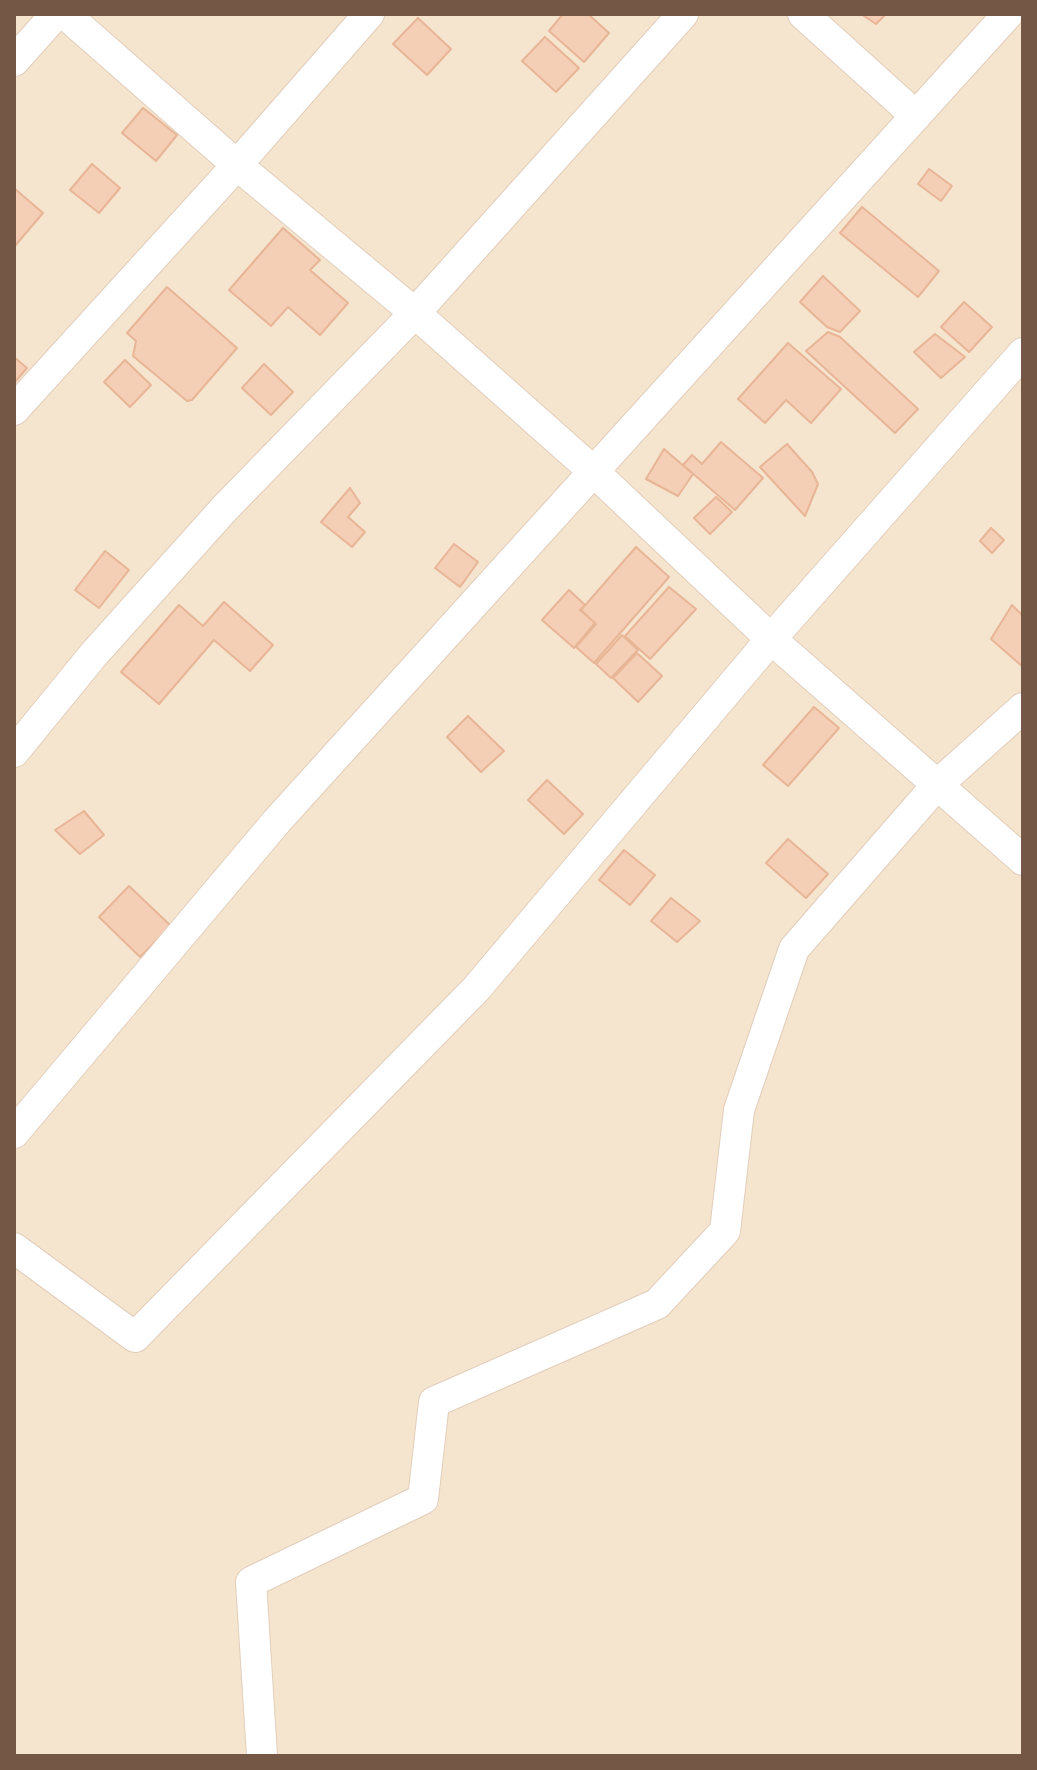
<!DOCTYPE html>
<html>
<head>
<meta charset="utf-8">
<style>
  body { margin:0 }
  #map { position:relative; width:1037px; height:1770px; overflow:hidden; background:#fdf2e0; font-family:Raleway,sans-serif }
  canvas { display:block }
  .frame { position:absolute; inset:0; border:16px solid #755746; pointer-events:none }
</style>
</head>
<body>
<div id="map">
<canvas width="1037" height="1770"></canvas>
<div class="frame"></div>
</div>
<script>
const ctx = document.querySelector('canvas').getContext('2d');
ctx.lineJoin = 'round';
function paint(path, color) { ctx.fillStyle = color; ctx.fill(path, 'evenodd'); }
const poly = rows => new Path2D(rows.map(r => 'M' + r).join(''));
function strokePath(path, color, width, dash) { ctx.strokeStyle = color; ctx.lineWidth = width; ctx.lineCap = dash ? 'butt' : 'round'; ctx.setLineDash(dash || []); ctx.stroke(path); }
paint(poly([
  [14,14,1023,14,1023,1756,14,1756]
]), '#f5e4ce');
const building = poly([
  [563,14,588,14,609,33,584,62,549,31,563,14],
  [861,14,886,14,876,24,861,14],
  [418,18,451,49,427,75,393,44,418,18],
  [545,37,579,68,556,92,522,61,545,37],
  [143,108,177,135,156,161,122,133,143,108],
  [92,164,120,188,99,213,70,190,92,164],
  [929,169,952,186,941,201,918,184,929,169],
  [14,188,43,213,14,247,14,188],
  [862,207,939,271,918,297,840,233,862,207],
  [283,228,320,260,310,270,348,303,320,335,288,307,271,326,229,290,283,228],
  [823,276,860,311,840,332,827,327,800,302,823,276],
  [167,287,237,348,192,400,187,401,133,356,136,341,127,333,167,287],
  [964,302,992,327,969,352,941,327,964,302],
  [828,332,840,337,918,409,895,433,806,351,828,332],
  [935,334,965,357,941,378,914,352,935,334],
  [788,343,841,389,811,423,786,400,765,423,738,399,788,343],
  [14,357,27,368,14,383,14,357],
  [125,360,151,385,130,407,104,382,125,360],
  [264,364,293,392,271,415,242,388,264,364],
  [721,442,763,478,735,510,683,465,692,455,702,464,721,442],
  [787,444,812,472,818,484,805,516,760,467,787,444],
  [664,449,693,474,678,496,646,479,664,449],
  [350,488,360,503,348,517,365,532,352,547,321,522,350,488],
  [716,497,732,512,710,534,694,518,716,497],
  [991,528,1004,540,992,553,980,541,991,528],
  [454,544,478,562,460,587,435,568,454,544],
  [636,547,669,577,594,663,576,647,596,624,581,610,636,547],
  [105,551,129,570,99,608,75,590,105,551],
  [669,587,696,609,650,659,625,636,669,587],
  [569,590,585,605,580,610,595,623,574,648,542,620,569,590],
  [224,602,273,645,250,671,214,640,159,704,121,672,179,605,203,626,224,602],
  [1012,605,1023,616,1023,667,991,639,1012,605],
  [622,635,638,650,611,678,596,664,622,635],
  [637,653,662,676,638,702,613,678,637,653],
  [814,707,839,728,788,786,763,765,814,707],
  [468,716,504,751,481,772,447,737,468,716],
  [547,780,583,814,564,834,528,800,547,780],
  [84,811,104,835,80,854,55,830,84,811],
  [788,839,828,874,806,898,766,863,788,839],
  [624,850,655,875,630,905,599,880,624,850],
  [129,886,171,926,140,957,99,917,129,886],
  [671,898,700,921,677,942,651,921,671,898]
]);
paint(building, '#f4cfb6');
strokePath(building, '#e8b596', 2);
const minor = poly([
  [65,14,237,165,415,313,593,471,771,639,1023,860],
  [803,14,916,116],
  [14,61,56,14],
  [14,410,237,165,369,14],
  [14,752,94,654,225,508,415,313,683,14],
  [14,1133,277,821,1008,14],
  [14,1248,135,1337,476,989,771,639,1023,353],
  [262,1756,251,1582,423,1499,434,1402,657,1304,725,1231,739,1110,794,949,936,786,1023,708]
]);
strokePath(minor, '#e2cebc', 32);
strokePath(minor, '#fff', 30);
</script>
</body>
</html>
